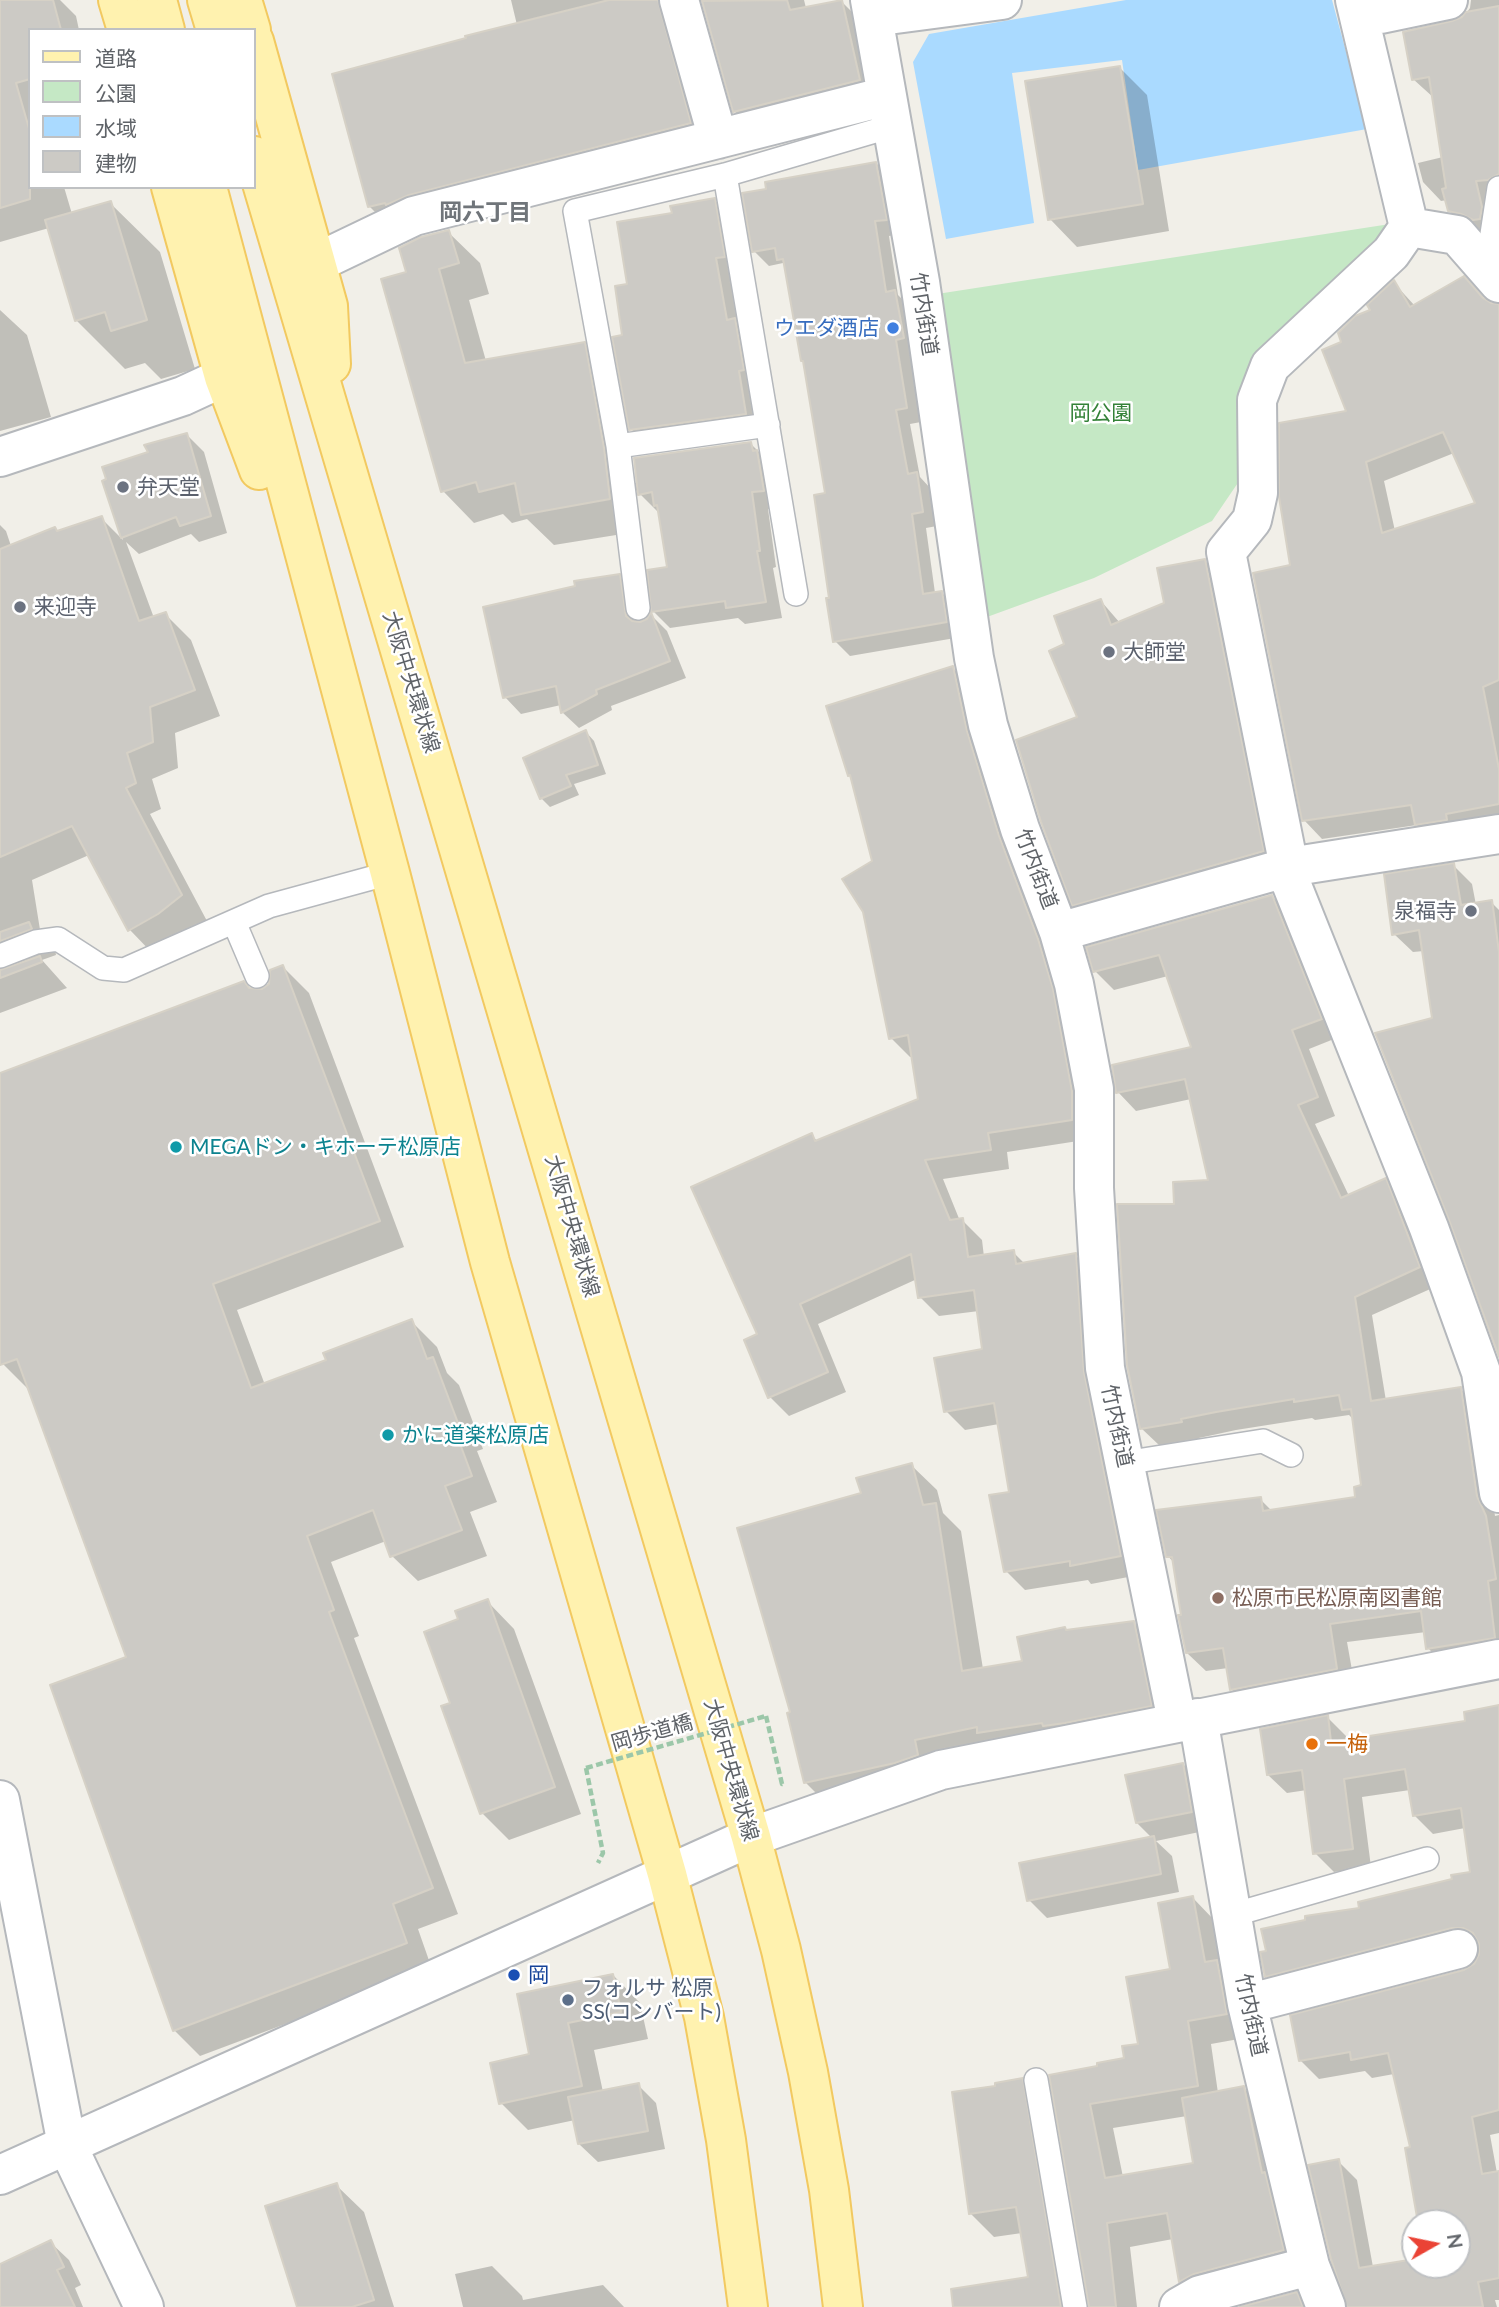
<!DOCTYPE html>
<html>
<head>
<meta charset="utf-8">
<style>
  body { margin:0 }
  #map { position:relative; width:1499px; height:2307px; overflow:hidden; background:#f1efe8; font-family:Lato,"Noto Sans JP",sans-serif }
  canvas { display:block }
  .legend { position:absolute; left:28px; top:28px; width:228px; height:161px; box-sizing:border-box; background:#fff; border:2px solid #bfc1c3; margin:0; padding:9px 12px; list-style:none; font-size:21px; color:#5f6368 }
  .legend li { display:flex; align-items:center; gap:14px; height:35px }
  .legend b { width:35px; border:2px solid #bfc1c3 }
  .north { position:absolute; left:1401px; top:2209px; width:70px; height:70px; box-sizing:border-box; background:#fff; border:2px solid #bfc1c3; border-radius:50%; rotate:81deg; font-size:19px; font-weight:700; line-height:28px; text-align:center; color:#5f6368 }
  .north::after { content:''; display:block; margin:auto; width:24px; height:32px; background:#ea4335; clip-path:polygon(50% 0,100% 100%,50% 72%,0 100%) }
</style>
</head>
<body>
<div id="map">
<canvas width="1499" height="2307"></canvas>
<ul class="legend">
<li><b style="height:9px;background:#fff2af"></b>道路</li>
<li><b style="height:19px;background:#c5e8c5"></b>公園</li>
<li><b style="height:19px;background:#aadaff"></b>水域</li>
<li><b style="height:19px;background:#cccac5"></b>建物</li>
</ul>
<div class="north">N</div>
</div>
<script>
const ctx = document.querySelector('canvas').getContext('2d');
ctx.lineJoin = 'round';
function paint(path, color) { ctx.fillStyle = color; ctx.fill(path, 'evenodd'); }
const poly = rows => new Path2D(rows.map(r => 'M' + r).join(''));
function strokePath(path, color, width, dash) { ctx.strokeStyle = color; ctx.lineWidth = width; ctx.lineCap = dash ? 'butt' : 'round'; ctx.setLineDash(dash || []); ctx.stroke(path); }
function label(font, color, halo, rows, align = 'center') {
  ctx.font = font + ' Lato,"Noto Sans JP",sans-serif'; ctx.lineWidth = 5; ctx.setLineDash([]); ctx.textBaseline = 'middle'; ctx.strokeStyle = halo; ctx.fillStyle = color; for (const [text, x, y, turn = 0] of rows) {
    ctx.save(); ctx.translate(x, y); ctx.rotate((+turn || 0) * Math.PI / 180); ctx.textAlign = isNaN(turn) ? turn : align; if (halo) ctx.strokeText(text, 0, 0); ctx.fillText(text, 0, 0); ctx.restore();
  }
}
paint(poly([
  [1390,224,1393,232,1300,316,1248,468,1212,521,1094,578,987,617,937,294]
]), '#c5e8c5');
paint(poly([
  [1126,0,1332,0,1367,129,1138,170,1122,60,1012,73,1034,223,946,239,913,62,929,34]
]), '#aadaff');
paint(poly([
  [7,0,60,0,76,16,79,30,30,30,30,187,64,187,72,214,110,203,160,252,195,369,161,379,145,363,125,369,76,320,49,228,0,242,0,2],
  [511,0,804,0,806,8,841,1,864,24,881,103,758,134,735,112,704,1,697,1,713,146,392,229,369,206,517,25],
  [1471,0,1499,0,1499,193,1482,232,1468,229,1449,210,1447,200,1441,201,1423,182,1418,163,1443,157,1434,98,1413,79,1453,23,1463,18,1470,8],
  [1120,68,1147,95,1169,231,1077,247,1050,219],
  [876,163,891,178,901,234,889,236,898,295,910,307,918,353,910,354,921,422,910,424,920,477,931,489,937,526,926,528,935,593,941,592,956,607,961,637,850,656,835,641,831,599,827,495,805,363,786,266,783,263,769,266,754,251],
  [714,200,732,217,763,431,649,447,631,429,624,337,629,285,674,214],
  [448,232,480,263,489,294,469,300,486,361,584,344,616,375,635,483,750,443,767,460,780,507,768,509,776,567,773,568,782,618,745,624,738,618,670,628,653,611,669,568,659,510,657,511,636,490,641,531,554,545,527,519,512,523,503,514,474,523,443,491,408,273],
  [1463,278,1488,303,1499,306,1499,825,1435,843,1417,825,1322,839,1304,820,1292,566,1349,413,1344,343,1373,311,1394,283,1415,306],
  [1454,453,1477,504,1395,531,1384,481],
  [0,310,27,335,51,417,0,431],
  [187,435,204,452,227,533,199,542,191,534,139,554,126,542,154,618,165,614,191,640,220,716,175,733,178,768,152,779,161,809,150,814,207,921,155,956,130,930,89,855,32,880,41,936,55,949,56,955,42,960,67,988,0,1013,0,525,6,531,11,546,101,518,123,540,104,482,150,453],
  [1205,561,1222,579,1280,869,1092,922,1074,905,1079,718,1067,645,1101,601,1120,623,1166,604],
  [619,576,636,593,641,624,648,620,651,615,667,631,686,678,611,706,612,710,579,728,562,712,561,705,521,714,505,697],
  [953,668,972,688,1057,960,1091,1139,1007,1152,1009,1169,943,1179,960,1221,962,1220,982,1240,984,1257,1013,1252,1025,1264,1075,1255,1095,1274,1139,1575,1091,1584,1088,1580,1025,1590,1006,1571,1011,1493,999,1424,965,1430,946,1411,984,1351,979,1311,939,1316,920,1297,917,1279,818,1324,846,1392,789,1416,770,1397,759,1335,812,1135,818,1142,920,1100,913,1057,910,1057,891,1038,874,862,853,779,849,775],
  [586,732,594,741,606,774,574,784,579,795,550,807,541,798],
  [1453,865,1472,884,1476,905,1491,902,1499,910,1499,1340,1434,1020,1424,951,1413,952,1394,934],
  [1272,896,1290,915,1339,1037,1309,1049,1335,1116,1315,1124,1349,1196,1385,1180,1404,1199,1437,1286,1372,1315,1386,1401,1460,1389,1479,1407,1495,1516,1499,1515,1499,1658,1446,1667,1428,1648,1426,1632,1347,1642,1355,1687,1250,1708,1231,1689,1228,1668,1206,1671,1187,1653,1174,1563,1168,1556,1260,1499,1272,1511,1357,1498,1362,1487,1354,1420,1349,1415,1315,1420,1312,1418,1236,1430,1199,1438,1200,1440,1160,1446,1141,1428,1176,1206,1210,1182,1191,1099,1136,1111,1118,1092,1193,1048,1168,976,1114,990,1095,971,1088,948],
  [283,967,309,993,404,1247,237,1310,265,1385,328,1361,411,1321,437,1347,447,1373,459,1385,483,1449,477,1451,497,1502,470,1512,487,1556,418,1581,392,1556,386,1541,331,1562,359,1636,354,1638,458,1914,418,1929,432,1969,200,2056,174,2030,128,1658,29,1390,3,1364,0,1356,0,1075,250,989,262,991,270,985],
  [911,1465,937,1490,943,1513,961,1531,983,1669,1024,1663,1067,1632,1134,1623,1159,1649,1176,1731,831,1808,805,1782,792,1713,863,1495],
  [487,1601,514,1629,581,1814,509,1840,482,1813,452,1704,460,1620],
  [1499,1707,1499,2133,1490,2135,1497,2173,1499,2173,1499,2300,1495,2300,1497,2307,1349,2307,1338,2161,1357,2180,1373,2267,1415,2260,1415,2265,1457,2265,1457,2223,1419,2223,1412,2149,1394,2074,1372,2078,1365,2071,1319,2079,1300,2060,1475,1965,1481,1955,1481,1946,1473,1946,1285,1995,1266,1976,1361,1909,1472,1873,1465,1828,1433,1834,1415,1816,1410,1790,1362,1797,1371,1867,1334,1872,1315,1853,1307,1790,1287,1793,1268,1775,1327,1717,1346,1736,1346,1741,1467,1722],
  [1183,1764,1201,1783,1209,1830,1156,1841,1172,1856,1179,1892,1047,1918,1029,1900,1152,1838,1137,1823],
  [1193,1898,1216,1922,1250,2037,1211,2044,1218,2093,1244,2088,1268,2112,1306,2274,1204,2305,1180,2281,1173,2239,1130,2247,1137,2307,1090,2307,1051,2077,1126,2060,1140,2045,1172,1970],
  [1187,2116,1195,2165,1123,2177,1113,2128],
  [613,1975,640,2003,648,2039,594,2050,603,2092,638,2085,656,2103,665,2149,598,2162,579,2144,575,2120,528,2130,501,2103,531,2056],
  [1022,2080,1046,2104,1080,2307,971,2307,1030,2279,1022,2233,994,2237,970,2213,997,2087],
  [336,2185,364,2212,394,2307,299,2307],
  [50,2242,69,2260,81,2285,75,2288,83,2307,0,2307,0,2266],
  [492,2266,522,2296,523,2300,603,2285,624,2307,463,2307,455,2274]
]), '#0003');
const building = poly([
  [0,0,53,0,61,30,30,30,30,79,16,83,30,132,30,199,0,208,0,0],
  [609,0,658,0,691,123,409,195,386,205,385,203,368,207,332,74,466,38,465,36,609,0],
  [787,0,790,10,842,0,860,80,733,112,702,1,787,0],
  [1499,6,1499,174,1488,180,1476,181,1482,207,1480,219,1473,220,1461,214,1448,211,1442,189,1446,188,1429,77,1412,80,1403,32,1452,21,1462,17,1466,12,1499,6],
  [1120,66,1143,204,1048,220,1025,81,1120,66],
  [876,162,887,220,875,221,886,292,895,290,904,338,896,340,907,408,896,410,908,474,917,472,923,512,912,514,923,594,942,591,947,622,833,642,826,598,829,598,814,495,825,493,803,361,801,361,783,259,777,260,775,248,752,252,742,193,766,189,765,182,876,162],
  [715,198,725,257,716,258,727,320,735,318,744,370,739,371,746,414,629,430,612,337,622,335,615,286,627,284,617,222,672,213,670,206,715,198],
  [111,201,147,320,111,331,105,312,75,321,45,220,111,201],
  [449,230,459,263,439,269,465,363,585,342,604,448,610,499,521,515,515,483,479,492,476,482,441,492,381,279,406,272,399,248,421,237,449,230],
  [1464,276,1483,298,1491,303,1499,304,1499,680,1483,687,1499,769,1499,804,1446,814,1447,820,1415,825,1411,805,1302,821,1253,573,1290,565,1279,497,1279,423,1346,411,1322,350,1341,342,1338,333,1355,316,1370,310,1367,305,1394,280,1410,307,1464,276],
  [1443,432,1475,503,1382,533,1366,462,1443,432],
  [187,433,211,516,180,526,176,517,121,538,102,481,106,479,102,467,148,452,144,445,187,433],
  [751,442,753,451,757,450,764,491,752,492,760,551,757,551,766,602,726,608,725,601,651,612,647,570,667,567,657,505,654,506,652,492,638,495,634,458,751,442],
  [102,516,139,621,166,612,195,690,150,707,153,742,127,753,136,783,126,788,182,895,158,914,128,931,72,826,0,857,0,549,55,527,57,531,102,516],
  [1205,559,1264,851,1072,906,1041,822,1016,740,1077,717,1049,651,1064,644,1054,616,1101,599,1111,625,1164,603,1157,568,1205,559],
  [620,574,626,616,632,621,640,622,647,619,651,612,670,661,596,690,597,694,561,713,556,686,503,698,483,607,575,586,574,581,620,574],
  [953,666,967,731,999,836,1038,939,1053,989,1072,1091,1072,1120,988,1133,991,1150,925,1160,950,1220,963,1218,968,1257,1014,1250,1016,1264,1076,1253,1084,1372,1121,1556,1070,1566,1070,1561,1004,1572,989,1495,1009,1492,994,1403,944,1412,934,1358,982,1349,974,1290,918,1298,911,1254,800,1304,828,1372,768,1398,744,1340,757,1334,691,1187,812,1133,815,1141,918,1099,908,1035,889,1039,863,912,842,879,872,861,850,775,848,776,826,706,953,666],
  [586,730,598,765,566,775,571,786,540,799,523,758,586,730],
  [1454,863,1461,905,1492,900,1499,952,1499,1357,1449,1220,1375,1033,1432,1018,1419,930,1392,935,1384,874,1454,863],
  [1272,895,1322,1019,1292,1030,1318,1097,1298,1105,1341,1198,1386,1178,1420,1267,1355,1297,1371,1401,1461,1387,1477,1496,1486,1516,1496,1579,1488,1581,1495,1638,1426,1649,1421,1611,1330,1624,1337,1669,1230,1690,1223,1648,1186,1653,1178,1615,1181,1615,1172,1557,1166,1557,1156,1510,1261,1497,1263,1511,1355,1497,1354,1487,1361,1485,1351,1409,1342,1410,1339,1395,1294,1402,1294,1399,1216,1412,1181,1419,1182,1422,1140,1429,1127,1365,1117,1204,1174,1204,1173,1182,1208,1180,1185,1079,1116,1093,1112,1065,1191,1047,1159,955,1093,972,1086,947,1272,895],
  [29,922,32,929,0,941,0,932,29,922],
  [40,956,42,962,0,978,0,970,40,956],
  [283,965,380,1221,213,1284,251,1388,326,1360,323,1353,412,1319,427,1359,433,1357,458,1423,453,1425,472,1476,445,1486,462,1530,390,1557,373,1510,307,1536,334,1610,329,1612,433,1888,393,1904,407,1943,173,2031,50,1685,126,1657,17,1359,0,1365,0,1073,244,981,249,988,262,989,269,984,270,970,283,965],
  [912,1463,923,1505,936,1503,962,1671,1022,1661,1017,1637,1065,1627,1066,1630,1134,1621,1152,1706,1065,1723,1043,1726,1042,1723,977,1733,977,1727,915,1740,918,1755,895,1763,804,1783,787,1713,790,1712,737,1528,861,1493,856,1478,912,1463],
  [488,1599,555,1787,480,1814,441,1706,450,1703,424,1632,458,1619,455,1611,488,1599],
  [1499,1705,1499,2110,1472,2117,1482,2174,1499,2171,1499,2278,1478,2282,1483,2307,1347,2307,1331,2259,1308,2165,1339,2159,1359,2268,1415,2259,1415,2265,1457,2265,1457,2223,1418,2223,1405,2148,1410,2147,1388,2053,1351,2060,1350,2052,1299,2061,1290,2015,1464,1970,1474,1964,1479,1954,1479,1944,1473,1933,1463,1928,1452,1928,1265,1977,1260,1952,1266,1951,1261,1929,1305,1920,1305,1916,1359,1908,1358,1902,1452,1879,1451,1875,1470,1872,1461,1808,1413,1816,1405,1769,1344,1779,1353,1849,1313,1854,1302,1770,1267,1775,1260,1729,1328,1715,1331,1742,1465,1721,1464,1712,1499,1705],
  [1183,1763,1192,1812,1136,1823,1125,1775,1183,1763],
  [1154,1836,1161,1874,1027,1901,1019,1863,1154,1836],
  [1193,1896,1205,1962,1217,1960,1227,2014,1188,2021,1198,2086,1090,2104,1105,2178,1193,2163,1182,2098,1244,2086,1262,2173,1265,2172,1284,2250,1194,2274,1179,2282,1167,2213,1107,2223,1116,2307,1089,2307,1049,2075,1097,2066,1097,2063,1124,2058,1122,2046,1138,2044,1126,1977,1170,1969,1158,1903,1193,1896],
  [613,1974,621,2012,568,2023,582,2086,499,2104,490,2063,529,2054,517,1994,613,1974],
  [1023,2078,1061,2307,953,2307,951,2289,1028,2277,1016,2207,969,2214,952,2092,995,2086,995,2083,1023,2078],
  [639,2083,648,2131,578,2144,568,2097,639,2083],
  [337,2183,374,2300,352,2307,297,2307,265,2206,337,2183],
  [51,2240,64,2267,57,2270,75,2307,0,2307,0,2264,51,2240],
  [1297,2292,1303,2307,1240,2307,1297,2292]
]);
paint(building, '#cccac5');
strokePath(building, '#d6d1c6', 2);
const service = poly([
  [725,175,796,594],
  [1487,267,1499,188],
  [618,446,768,425],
  [638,608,618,446,575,211,725,175,892,126],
  [234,922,257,976],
  [0,956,36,942,58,939,103,968,124,970,269,906,390,873],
  [1124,1463,1263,1441,1291,1455],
  [1232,1915,1427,1859],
  [1036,2080,1075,2307]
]);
const minor = poly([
  [679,0,718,139],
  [870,0,920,282,974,658,988,725,1020,829,1059,932,1074,984,1094,1089,1094,1188,1105,1368,1177,1721],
  [1381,14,1448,0],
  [873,17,1002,0],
  [1409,227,1457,235,1499,283],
  [316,263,414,216,887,96],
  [0,457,183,396,224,377],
  [1289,867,1226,552,1252,520,1258,493,1257,400,1270,366,1391,253,1409,227,1355,0],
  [1285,868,1429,1228,1481,1372,1499,1493],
  [1059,932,1289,867,1499,834],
  [1198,1718,1247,2004,1310,2266,1326,2307],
  [0,1800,67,2145,144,2307],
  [751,1837,941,1770,1499,1659],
  [1247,2004,1458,1949],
  [1179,2307,1200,2295,1310,2266]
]);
const tertiary = poly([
  [0,2175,751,1837]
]);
const primary = poly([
  [118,0,127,30],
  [157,0,165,30],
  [207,0,216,30],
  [242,0,251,30],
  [254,41,328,306,331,364],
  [254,156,751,1837,781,1950,808,2072,829,2190,843,2307],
  [171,187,224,377,259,470],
  [207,187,390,873,490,1262,667,1874,704,2017,726,2140,748,2307]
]);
strokePath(service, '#b5b8bc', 26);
strokePath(minor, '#b5b8bc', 42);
strokePath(tertiary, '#b5b8bc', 42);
strokePath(primary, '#f2c960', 42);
strokePath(poly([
  [766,1716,782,1784,785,1783],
  [586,1768,603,1853,598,1863]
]), '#9cc7a9', 4.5, [7, 3.5]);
strokePath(service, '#fff', 23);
strokePath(minor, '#fff', 38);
strokePath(tertiary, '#fff', 38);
strokePath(primary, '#fff2af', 38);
strokePath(poly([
  [586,1768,766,1716]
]), '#9cc7a9', 4.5, [7, 3.5]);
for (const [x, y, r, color] of [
  [893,328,7,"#3f7fe0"],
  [123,487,7,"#6b7280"],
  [20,607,7,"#6b7280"],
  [1109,652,7,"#6b7280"],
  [1471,911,7,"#6b7280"],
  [176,1147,7,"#0f9aa8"],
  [388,1435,7,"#0f9aa8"],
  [1218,1598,7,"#8d6e63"],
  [1312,1744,7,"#e8710a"],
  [514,1975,7,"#1a4fb4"],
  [568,2000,7,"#5c6f8a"]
]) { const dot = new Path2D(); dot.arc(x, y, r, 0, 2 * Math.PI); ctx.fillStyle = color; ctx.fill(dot); strokePath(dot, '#fff', 2.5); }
label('21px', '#5f6368', '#fff', [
  ["竹内街道",924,314,81],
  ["大阪中央環状線",411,682,73],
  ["竹内街道",1036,869,69],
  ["大阪中央環状線",572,1226,74],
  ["竹内街道",1117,1426,78],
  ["岡歩道橋",652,1733,-16],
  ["大阪中央環状線",731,1770,74],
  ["竹内街道",1251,2015,78]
]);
label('21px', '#366cbe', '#fff', [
  ["ウエダ酒店",879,328]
], 'right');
label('21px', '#348238', '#fff', [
  ["岡公園",1101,413]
]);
label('21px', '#5b616d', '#fff', [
  ["弁天堂",137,487],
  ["来迎寺",34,607],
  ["大師堂",1123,652],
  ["泉福寺",1457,911,"right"]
], 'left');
label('21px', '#0d838f', '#fff', [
  ["MEGAドン・キホーテ松原店",190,1147],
  ["かに道楽松原店",402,1435]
], 'left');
label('21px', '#785e54', '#fff', [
  ["松原市民松原南図書館",1232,1598]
], 'left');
label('21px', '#c56008', '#fff', [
  ["一梅",1326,1744]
], 'left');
label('21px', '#164399', '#fff', [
  ["岡",528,1975]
], 'left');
label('21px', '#4e5e75', '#fff', [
  ["フォルサ 松原",582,1988],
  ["SS(コンバート)",582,2012]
], 'left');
label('bold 23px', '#70757a', '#fff', [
  ["岡六丁目",485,213]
]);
</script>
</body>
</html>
